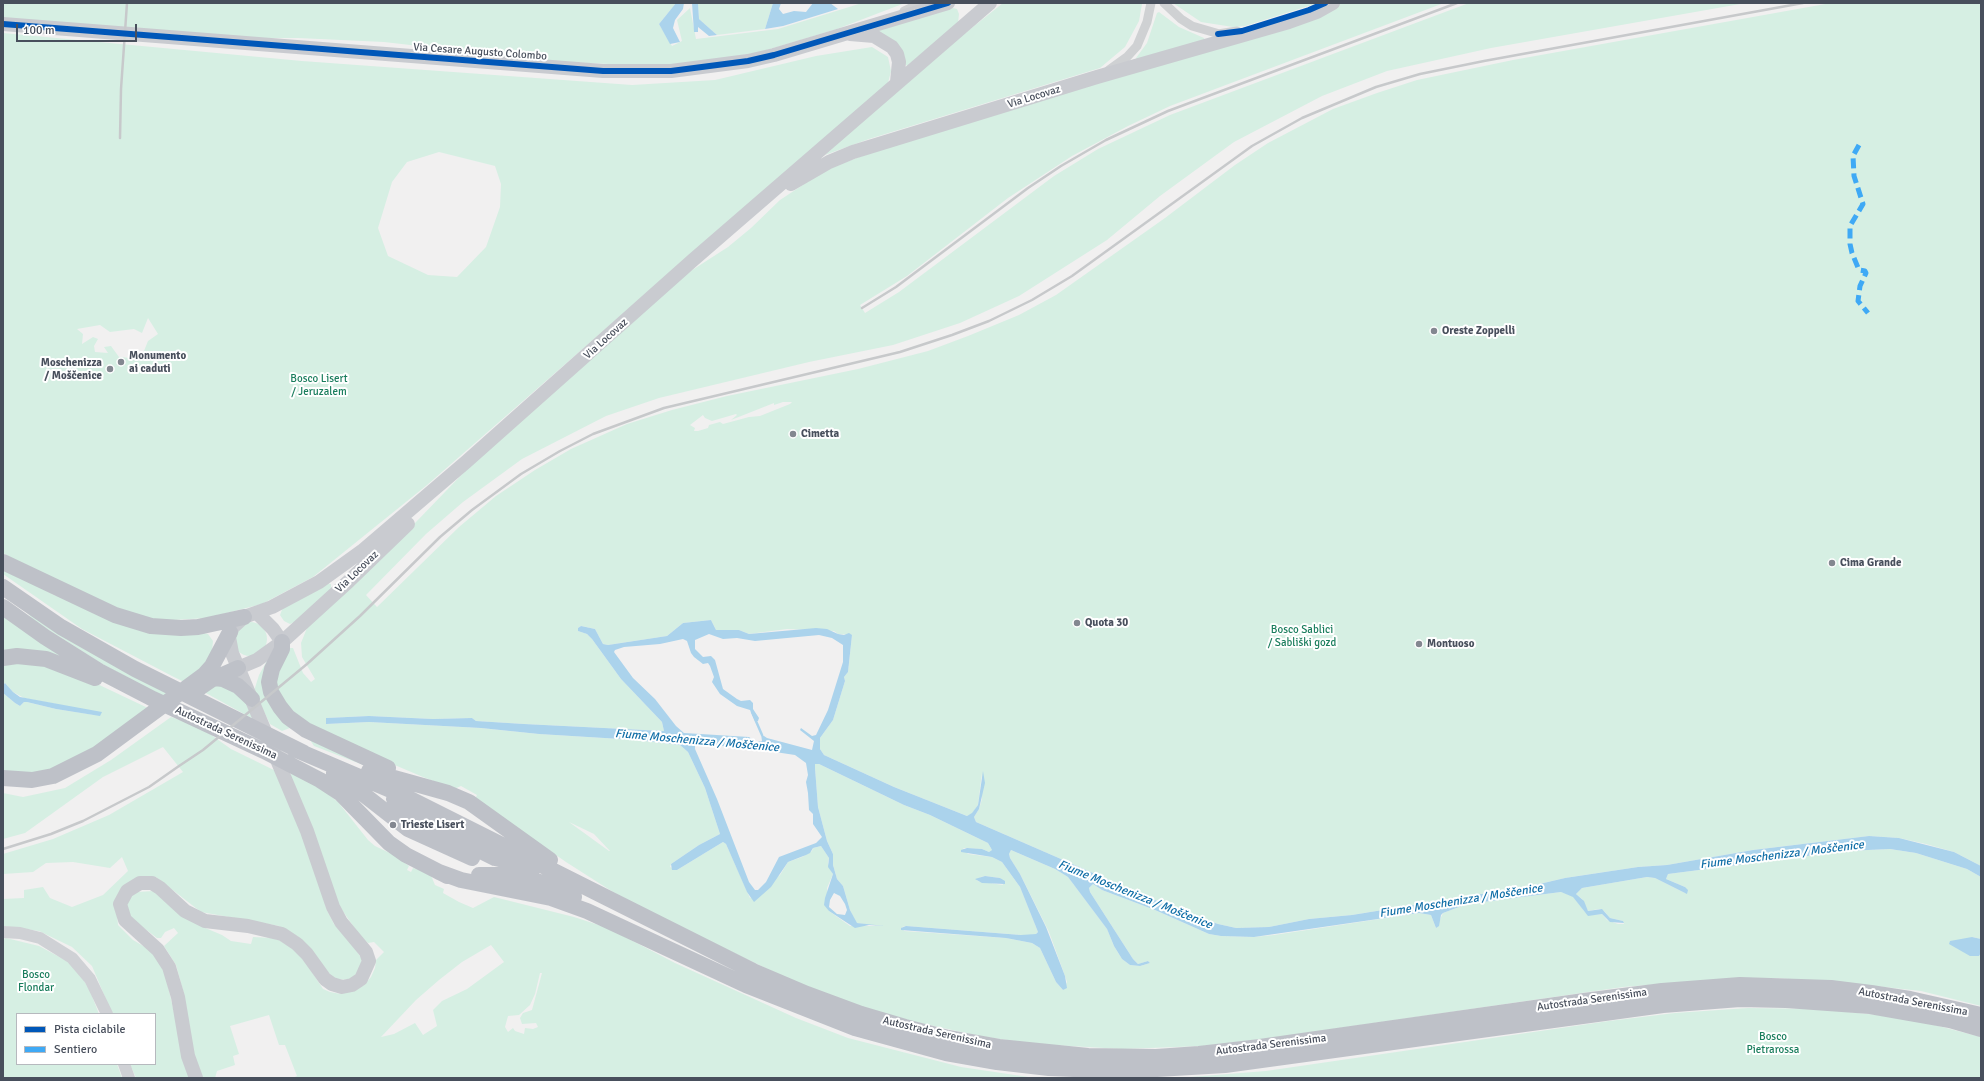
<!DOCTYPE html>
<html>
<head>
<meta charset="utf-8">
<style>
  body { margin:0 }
  #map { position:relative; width:1984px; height:1081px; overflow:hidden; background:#f1f0f0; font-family:Signika,sans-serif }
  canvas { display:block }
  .frame { position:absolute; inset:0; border:4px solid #484f5c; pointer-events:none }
  .legend { position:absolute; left:16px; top:1013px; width:140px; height:52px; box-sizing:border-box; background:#fff; border:1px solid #b6b9be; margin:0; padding:5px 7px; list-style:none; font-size:12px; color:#484f5c }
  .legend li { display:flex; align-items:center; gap:8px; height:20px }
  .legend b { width:20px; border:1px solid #b6b9be }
  .scale { position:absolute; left:16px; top:24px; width:121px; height:18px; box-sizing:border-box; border:2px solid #484f5c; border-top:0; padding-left:5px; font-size:12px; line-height:14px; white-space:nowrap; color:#484f5c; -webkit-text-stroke:3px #fff; paint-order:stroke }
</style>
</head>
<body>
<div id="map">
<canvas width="1984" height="1081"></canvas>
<div class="frame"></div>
<ul class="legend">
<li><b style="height:5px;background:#0057b8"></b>Pista ciclabile</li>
<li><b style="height:5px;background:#3fa9f5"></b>Sentiero</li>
</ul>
<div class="scale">100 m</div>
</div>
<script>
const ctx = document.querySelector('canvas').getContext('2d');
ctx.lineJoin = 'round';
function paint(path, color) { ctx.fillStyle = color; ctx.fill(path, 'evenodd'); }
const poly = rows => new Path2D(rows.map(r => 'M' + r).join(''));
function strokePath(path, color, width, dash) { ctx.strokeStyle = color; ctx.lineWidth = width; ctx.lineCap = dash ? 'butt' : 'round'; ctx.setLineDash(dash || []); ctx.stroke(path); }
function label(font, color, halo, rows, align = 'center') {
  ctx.font = font + ' Signika,sans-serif'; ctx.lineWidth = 4; ctx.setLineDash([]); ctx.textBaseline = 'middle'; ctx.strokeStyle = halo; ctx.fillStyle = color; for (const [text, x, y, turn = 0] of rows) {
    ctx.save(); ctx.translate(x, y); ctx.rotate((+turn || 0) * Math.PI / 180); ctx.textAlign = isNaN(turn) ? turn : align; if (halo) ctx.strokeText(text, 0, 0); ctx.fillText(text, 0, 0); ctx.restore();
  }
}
paint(poly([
  [3,3,676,3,659,24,672,46,682,41,677,20,690,8,696,39,778,29,862,3,905,3,837,29,760,52,673,67,502,59,489,54,384,42,298,38,253,38,3,18],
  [698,3,773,3,765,29,717,35,699,19],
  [1003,3,1142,4,1139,21,1125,47,1100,68,869,139,825,155,905,81],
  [1173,3,1318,3,1245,26,1233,27,1201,22],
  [1340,3,1444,3,1170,106,1128,126,1072,156,1008,198,907,276,860,305,865,313,899,292,1054,176,1098,149,1170,115,1469,3,1746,3,1491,48,1387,71,1322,96,1234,142,1160,196,1107,240,1019,296,960,323,893,345,809,362,659,398,606,416,522,459,463,502,426,534,366,595,377,607,459,527,496,496,535,470,571,449,627,424,672,410,727,396,858,369,928,351,968,336,1019,315,1056,295,1165,218,1235,165,1268,143,1333,109,1377,93,1417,80,1513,60,1831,3,1981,3,1981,866,1954,852,1926,844,1899,838,1869,836,1753,850,1667,865,1638,867,1565,878,1531,886,1352,915,1309,919,1269,927,1236,928,1218,924,1178,910,976,822,974,817,979,809,982,799,982,773,978,805,972,814,967,816,894,787,824,755,820,749,820,738,833,720,845,681,844,677,848,672,852,635,838,634,834,631,787,629,749,634,739,630,716,630,711,620,683,623,667,636,608,645,603,644,595,629,581,626,578,628,578,631,587,634,592,639,621,679,662,722,664,731,524,724,476,721,472,718,433,719,369,716,326,718,326,724,369,722,481,728,539,734,637,740,680,745,688,752,705,788,720,834,699,845,671,864,670,867,677,870,723,842,726,844,750,898,780,875,788,862,802,857,812,851,813,848,821,846,829,858,828,863,833,874,827,888,829,911,850,926,882,926,856,923,850,910,843,886,837,879,833,865,833,854,827,841,818,807,815,768,815,764,819,764,904,805,930,815,988,843,992,850,989,852,982,849,963,848,968,854,992,857,1002,862,1020,887,1038,932,1036,934,1031,935,1021,935,906,926,902,927,904,931,1006,938,1032,943,1040,948,1056,982,1063,990,1067,982,1065,976,1049,932,1020,874,1010,858,1009,854,1011,850,1055,869,1068,877,1107,929,1114,946,1122,959,1130,965,1140,966,1150,963,1148,961,1138,964,1133,959,1090,892,1089,888,1093,884,1102,890,1155,910,1209,934,1221,936,1254,937,1274,935,1419,913,1431,915,1436,928,1443,913,1467,904,1561,892,1573,896,1585,912,1591,915,1602,914,1607,920,1618,924,1624,924,1623,921,1610,918,1604,911,1599,909,1588,911,1582,899,1576,894,1582,888,1647,877,1655,878,1685,893,1685,887,1666,879,1668,874,1846,851,1890,849,1916,853,1967,869,1981,877,1981,939,1972,937,1979,956,1981,953,1981,1006,1921,991,1847,983,1776,978,1712,980,1623,987,1278,1037,1203,1046,1122,1049,1035,1044,980,1036,906,1020,843,1002,797,983,677,926,613,892,566,862,475,799,477,795,461,786,454,789,423,777,312,730,279,699,274,676,290,648,293,648,303,673,311,682,315,679,302,657,301,643,307,628,416,522,472,464,683,276,728,247,751,228,780,200,827,169,873,152],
  [783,402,792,402,790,404,760,416,749,417,723,424,720,422,709,425,708,428,698,431,694,431,695,428,690,425,703,415,705,418,712,421,736,414,737,415,731,420,774,403,774,405],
  [569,822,594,834,610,851,609,851],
  [985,876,1000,878,1003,885,977,881,981,877],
  [953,8,957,9,959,14,958,23,907,66,878,34,877,29],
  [1159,12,1179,27,1204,38,1205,41,1135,61,1136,58,1147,43,1157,13],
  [3,33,302,61,632,85,715,80,816,56,872,47,888,57,891,71,888,83,618,318,427,485,313,577,262,604,207,618,156,621,105,606,44,577,3,553],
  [439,152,495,166,501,184,500,207,486,247,457,277,428,275,388,256,378,228,392,182,407,162],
  [148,318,158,334,148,341,144,351,131,358,119,357,111,346,104,347,108,353,95,352,94,346,98,339,93,337,82,344,83,334,77,329,100,325,110,332,134,329,142,333],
  [3,567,54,595,208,634,213,641,211,660,186,683,172,676,82,629,3,574],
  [326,583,331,584,331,589,296,621,290,624,284,621,280,615,283,607],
  [26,611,172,693,166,698,104,665,33,620],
  [3,615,67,659,3,654],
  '233 639a17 17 0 1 1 34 0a17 17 0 1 1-34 0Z',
  [268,659,267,696,384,773,314,746,308,737,290,728,282,731,270,724,254,691,259,675],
  [24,660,72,672,150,709,123,731,49,772,3,774,3,693,15,703,20,706,24,702,27,702,56,709,95,715,81,709,24,698,13,692,5,683,3,685,3,663],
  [214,684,239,691,255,720,204,692],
  [171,717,200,727,231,749,280,773,320,881,326,908,334,924,354,947,362,959,360,971,351,979,335,980,297,936,279,926,201,912,156,877,116,902,118,925,133,940,152,951,165,973,189,1078,136,1078,130,1064,155,1064,155,1014,112,1014,92,966,72,947,39,931,3,926,3,899,24,898,24,890,43,887,50,898,72,907,103,895,128,871,122,857,110,868,73,862,46,863,33,872,3,874,3,854,53,839,109,815,183,772,163,747,103,777,25,833,3,839,3,793,23,797,65,788,111,760],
  [291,773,322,789,338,802,368,840,375,846,394,855,409,866,407,870,411,872,413,868,430,873,435,885,444,889,443,893,459,902,473,908,494,897,574,917,608,928,675,963,796,1018,848,1038,961,1067,1035,1078,293,1078,297,1076,285,1045,279,1045,269,1015,230,1026,239,1054,233,1056,235,1065,217,1071,215,1078,201,1078,193,1058,184,994,176,965,164,946,178,933,174,928,165,932,161,938,157,938,132,919,126,910,127,902,130,897,137,892,154,891,203,927,222,935,231,941,251,944,253,937,272,938,279,940,292,948,304,960,323,989,330,992,341,994,364,985,371,977,375,968,376,960,384,952,374,942,368,943,360,936,340,907,291,777],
  [491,945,504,962,467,989,442,1001,433,1010,437,1026,423,1035,415,1023,394,1034,381,1037,416,1000,439,980,462,962],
  [540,973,542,973,532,1010,523,1013,520,1018,522,1024,536,1023,538,1027,533,1029,525,1028,524,1034,515,1031,513,1028,508,1032,505,1027,508,1016,519,1015,530,1005,535,994],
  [6,938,39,946,67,961,80,973,90,991,99,1014,17,1014,17,1064,117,1064,122,1078,3,1078,3,939],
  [1748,1008,1818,1009,1878,1015,1931,1024,1981,1037,1981,1078,1178,1078,1266,1071,1609,1021,1675,1013]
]), '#d6efe3');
paint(poly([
  [676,3,684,3,683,9,675,20,673,28,680,42,670,44,659,24],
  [692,3,698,3,699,19,717,35,709,36,698,27,698,32,694,32],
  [773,3,781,3,779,9,783,14,794,11,806,12,813,3,830,3,838,9,783,26,765,29],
  [711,620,716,630,739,630,749,634,816,628,827,629,838,634,844,635,849,633,852,635,848,672,844,677,845,681,833,720,820,738,820,749,824,755,894,787,967,816,972,813,978,805,983,771,985,783,979,809,974,817,976,822,1178,910,1218,924,1236,928,1269,927,1309,919,1352,915,1531,886,1565,878,1638,867,1667,865,1753,850,1869,836,1899,838,1954,852,1981,866,1981,877,1967,869,1916,853,1890,849,1846,851,1668,874,1666,879,1685,887,1688,890,1687,894,1655,878,1647,877,1582,888,1576,894,1584,901,1588,911,1602,909,1610,918,1623,921,1624,923,1610,922,1602,914,1588,916,1573,897,1561,892,1467,904,1443,913,1441,915,1439,926,1436,928,1431,915,1419,913,1254,937,1221,936,1209,934,1155,910,1102,890,1093,884,1089,888,1090,892,1133,959,1138,964,1148,961,1150,963,1140,966,1130,965,1122,959,1114,946,1107,929,1068,877,1055,869,1011,850,1009,854,1010,858,1020,874,1046,927,1065,976,1067,988,1063,990,1056,982,1040,948,1032,943,1006,938,901,930,901,928,906,926,1021,935,1036,934,1038,932,1020,887,1002,862,992,857,961,852,961,850,967,848,982,849,989,852,992,850,988,843,930,815,904,805,819,764,815,764,815,768,818,807,827,841,833,854,833,865,837,879,843,886,850,910,857,923,885,926,869,925,855,928,829,911,824,905,825,898,833,874,828,867,829,858,821,846,813,848,810,853,806,855,788,862,771,887,754,902,747,892,726,844,723,842,677,870,672,870,671,864,699,845,720,834,705,788,688,752,680,745,637,740,539,734,481,728,369,722,326,724,326,718,369,716,433,719,472,718,476,721,524,724,664,731,662,722,621,679,592,639,587,634,578,631,578,628,581,626,595,629,603,644,608,645,667,636,683,623],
  [709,634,723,639,737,638,755,641,819,635,832,638,843,645,843,662,828,710,816,735,812,736,801,728,800,730,814,741,812,750,767,738,761,734,762,741,756,742,749,737,684,733,676,726,655,699,633,678,614,652,615,650,624,647,660,644,683,639,687,641,691,653,694,657,703,664,708,663,710,666,714,677,712,682,720,694,737,706,750,710,755,721,758,721,759,718,753,709,753,703,750,700,741,701,737,699,723,689,715,660,711,656,703,657,695,649,695,640],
  [698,745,742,747,795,755,806,763,808,775,806,782,808,793,809,810,813,814,813,824,822,837,816,843,779,857,766,882,758,890,755,890,749,882,717,799,695,749,695,746],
  [834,893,840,896,845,904,847,910,845,915,837,914,829,907,830,900],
  [5,683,13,692,20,697,102,712,100,716,56,709,27,702,24,702,20,706,15,703,3,693,3,685],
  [985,876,1000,878,1005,881,1005,884,982,883,975,879],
  [1972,937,1981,939,1981,953,1979,956,1970,956,1949,944,1950,941]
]), '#abd3ec');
strokePath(poly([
  [752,712,762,735]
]), '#abd3ec', 2.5);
strokePath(poly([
  [1164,3,1181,19,1192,26,1223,35],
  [904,11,921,3],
  [1218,34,1237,31],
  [1109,70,1127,57,1137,46,1147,22,1151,3]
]), '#cfd1d3', 9);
strokePath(poly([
  [3,932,20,933,40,938,72,958,90,979,107,1014],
  [124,1064,129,1078]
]), '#cfd1d5', 12);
strokePath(poly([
  [3,24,603,71,671,71,748,61,774,55,948,3],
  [850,34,874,36,892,47,897,54,899,62,897,82],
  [791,184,829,162,853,152,1097,77,1289,22,1317,12,1333,3],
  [257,613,273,629,282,642],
  [238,668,257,660,282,642,349,581,408,524],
  [196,1078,188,1056,178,997,169,967,158,950,125,920,120,904,127,891,140,883,152,883,160,888,185,911,205,921,248,926,282,934,297,944,307,954,325,979,332,984,342,987,352,985,361,979,369,961,366,952,341,922,333,907,307,831,232,653,229,637,233,627,244,617,272,607,319,582,362,551,466,462,693,260,990,3]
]), '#c9cbd0', 14);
strokePath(poly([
  [3,562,115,615,151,626,181,628,198,627,244,617],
  [3,587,61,627,135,669,304,753],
  [3,607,45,637,99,671,153,699,264,751,320,780,340,793,389,843,406,855,447,876],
  [282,642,282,649,272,669,269,682,271,692,280,707,288,717,306,730,388,768],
  [3,658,17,656,46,659,95,678],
  [215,678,223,679,238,686,252,699],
  [198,689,211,680,238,668],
  [294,749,402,795,753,971,807,994,861,1014,905,1027,948,1038,999,1047,1088,1056,1156,1057,1199,1054,1260,1047,1584,1001,1662,991,1740,985,1831,988,1871,993,1910,999,1981,1015],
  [369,771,448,793,469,802,550,860],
  [334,773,349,783,408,829,472,858],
  [3,778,32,780,53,776,97,754,204,675,212,666,230,632],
  [394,799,425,823,495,858,535,867],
  [439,872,461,880,551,898,587,911,746,985,855,1028,946,1053,997,1062,1049,1068,1123,1071,1225,1065,1663,1005,1740,999,1786,1000,1870,1006,1950,1020,1981,1029],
  [479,875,506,875,540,882,574,897]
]), '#bec1c8', 16);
strokePath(poly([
  [120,138,121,89,127,3],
  [862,308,896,287,1028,188,1061,166,1106,140,1168,111,1457,3],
  [3,849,51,834,83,821,149,787,179,766,203,750,307,664,360,616,440,537,472,510,521,474,560,451,593,434,664,408,900,352,952,335,989,321,1032,300,1072,276,1252,146,1302,118,1376,87,1420,74,1484,61,1803,3]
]), '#c7c9cb', 2.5);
strokePath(poly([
  [1859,145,1853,156,1854,176,1863,204,1850,226,1850,244,1852,253,1859,270,1865,271,1866,273,1860,286,1858,301,1868,313]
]), '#3fa9f5', 5, [10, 5]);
strokePath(poly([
  [3,24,603,71,671,71,748,61,774,55,948,3],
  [1218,34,1242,31,1309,10,1325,3]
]), '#0057b8', 6);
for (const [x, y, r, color] of [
  [1434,331,4,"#838790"],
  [121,362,4,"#838790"],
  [110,369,4,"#838790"],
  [793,434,4,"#838790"],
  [1832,563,4,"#838790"],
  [1077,623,4,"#838790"],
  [1419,644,4,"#838790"],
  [393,825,4,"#838790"]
]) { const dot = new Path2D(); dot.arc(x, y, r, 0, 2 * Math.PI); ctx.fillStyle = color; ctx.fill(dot); strokePath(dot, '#fff', 1.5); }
label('11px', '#484f5c', '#fff', [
  ["Via Cesare Augusto Colombo",480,52,4],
  ["Via Locovaz",1034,97,-17],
  ["Via Locovaz",606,339,-42],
  ["Via Locovaz",357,572,-44],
  ["Autostrada Serenissima",226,733,25],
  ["Autostrada Serenissima",1592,1000,-8],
  ["Autostrada Serenissima",1913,1002,11],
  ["Autostrada Serenissima",937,1033,13],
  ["Autostrada Serenissima",1271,1045,-7]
]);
label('bold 11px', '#484f5c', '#fff', [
  ["Oreste Zoppelli",1442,331],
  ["Monumento",129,356],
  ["ai caduti",129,369],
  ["Moschenizza",102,363,"right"],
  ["/ Moščenice",102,376,"right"],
  ["Cimetta",801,434],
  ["Cima Grande",1840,563],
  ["Quota 30",1085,623],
  ["Montuoso",1427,644],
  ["Trieste Lisert",401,825]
], 'left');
label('11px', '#197d5c', '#fff', [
  ["Bosco Lisert",319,379],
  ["/ Jeruzalem",319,392],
  ["Bosco Sablici",1302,630],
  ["/ Sabliški gozd",1302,643],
  ["Bosco",36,975],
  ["Flondar",36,988],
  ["Bosco",1773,1037],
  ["Pietrarossa",1773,1050]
]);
label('italic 12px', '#106ea7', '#fff', [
  ["Fiume Moschenizza / Moščenice",697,741,5],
  ["Fiume Moschenizza / Moščenice",1782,855,-7],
  ["Fiume Moschenizza / Moščenice",1135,895,22],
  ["Fiume Moschenizza / Moščenice",1461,901,-9]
]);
</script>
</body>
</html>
